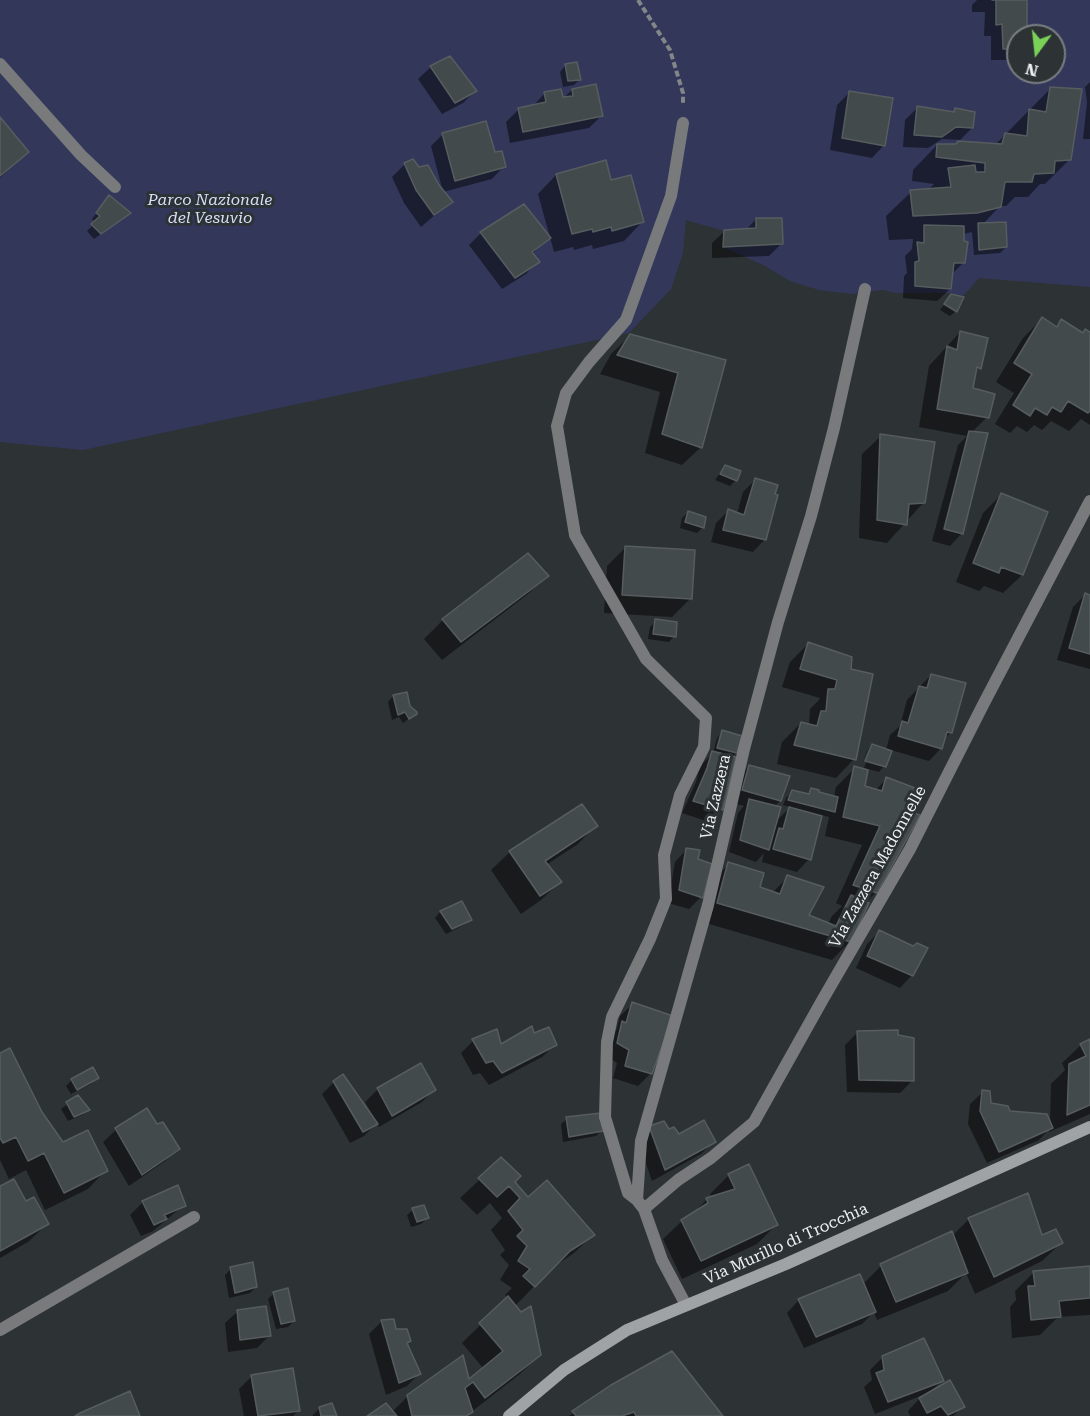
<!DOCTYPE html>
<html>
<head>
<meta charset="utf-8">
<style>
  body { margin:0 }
  #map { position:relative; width:1090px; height:1416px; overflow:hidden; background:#2d3235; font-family:"Roboto Serif",serif }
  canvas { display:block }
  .north { position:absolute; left:1006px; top:24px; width:60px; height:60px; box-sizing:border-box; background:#2d3235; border:2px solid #7a7e81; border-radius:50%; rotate:195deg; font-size:16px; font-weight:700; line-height:24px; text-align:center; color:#edf0f2 }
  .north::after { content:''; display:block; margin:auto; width:21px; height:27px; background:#7ad157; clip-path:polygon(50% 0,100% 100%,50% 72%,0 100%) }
</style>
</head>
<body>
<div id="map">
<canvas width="1090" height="1416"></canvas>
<div class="north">N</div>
</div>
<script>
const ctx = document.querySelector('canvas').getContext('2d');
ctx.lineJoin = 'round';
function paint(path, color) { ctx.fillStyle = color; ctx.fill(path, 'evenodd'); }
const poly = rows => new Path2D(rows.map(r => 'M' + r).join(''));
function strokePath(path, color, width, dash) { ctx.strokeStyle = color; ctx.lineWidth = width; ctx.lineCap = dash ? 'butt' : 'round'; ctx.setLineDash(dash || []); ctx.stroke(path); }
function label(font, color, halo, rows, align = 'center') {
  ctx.font = font + ' "Roboto Serif",serif'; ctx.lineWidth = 6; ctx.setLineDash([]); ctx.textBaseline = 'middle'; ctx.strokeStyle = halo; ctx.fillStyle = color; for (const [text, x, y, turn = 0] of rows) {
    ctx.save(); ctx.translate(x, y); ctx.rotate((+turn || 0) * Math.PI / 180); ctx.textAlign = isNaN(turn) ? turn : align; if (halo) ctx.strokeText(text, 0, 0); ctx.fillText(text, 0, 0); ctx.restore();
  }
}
paint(poly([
  [0,0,1090,0,1090,287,979,278,963,296,951,293,896,293,883,290,851,294,819,290,790,281,763,265,725,248,724,231,686,220,683,253,671,289,629,333,83,450,0,442],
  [1018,36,1054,36,1054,72,1018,72]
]), '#33385b');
paint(poly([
  [977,0,1025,0,1026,36,1018,36,1018,55,1013,60,991,60,991,36,984,36,985,12,972,12,972,5],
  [449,58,475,91,463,103,442,114,418,79,431,67],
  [565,66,579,80,574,85,563,87,560,72],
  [1090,82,1090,139,1083,139,1087,102,1085,87],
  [1051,88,1070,159,1045,184,1040,184,1028,197,1015,197,1006,206,1000,206,982,225,1006,247,1000,253,974,255,972,232,963,234,964,262,951,275,950,289,937,301,903,298,904,276,907,273,905,256,912,249,913,239,889,240,886,216,911,192,928,190,934,184,912,181,913,170,937,145,995,145],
  [572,90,601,116,589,128,510,143,506,122,518,110,533,106,545,93,562,99],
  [849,93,884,145,872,158,830,150,837,105],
  [917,108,952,114,955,110,972,128,960,140,942,139,928,148,903,147,905,120],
  [0,119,27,152,0,178],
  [443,134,494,154,504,166,492,179,443,192,451,201,421,227,404,203,392,177,404,165,413,161,443,192,431,146],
  [556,175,610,182,642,222,624,241,593,249,592,245,574,250,573,247,554,252,538,194],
  [104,203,123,218,94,239,87,231,95,223,92,219],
  [756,219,782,243,769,256,712,258,712,243,725,231,746,230],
  [481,233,549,238,532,254,538,261,526,274,502,289,469,245],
  [952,295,956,311,950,316,940,310],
  [1042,319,1055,328,1062,321,1082,334,1085,331,1090,334,1090,425,1081,419,1069,431,1051,421,1042,430,1034,425,1027,432,1017,426,1010,433,995,424,1014,393,996,382,1023,338],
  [960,332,979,368,974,373,971,389,987,417,972,432,962,533,950,546,932,541,958,445,967,436,919,427,929,366],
  [630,336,724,361,701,447,682,465,645,453,660,392,600,374,611,354],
  [881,436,924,502,887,543,859,538,862,454],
  [725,466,736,480,730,486,715,480],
  [755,480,765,539,753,552,711,542,716,523,728,511,737,514,743,492],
  [1001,495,1046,512,1022,575,1003,593,984,586,979,591,956,582,983,513],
  [688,512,703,527,697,533,680,528,682,518],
  [626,547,690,599,672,617,604,613,607,566],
  [527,555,547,576,528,594,442,660,424,639,443,620],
  [1085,595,1090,596,1090,669,1057,660,1073,607],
  [656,621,674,636,669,642,648,639,650,627],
  [808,644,851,658,854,759,836,778,777,764,782,742,801,723,809,726,810,709,819,700,820,698,782,687,790,662],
  [931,675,951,732,944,739,941,748,929,761,891,750,884,766,879,772,864,768,871,750,868,750,861,766,867,751,872,745,886,750,890,735,900,726,907,700],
  [393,696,415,714,403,723,399,717,392,720,388,702],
  [722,732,736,753,731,758,722,809,709,822,682,813,696,782,700,766,713,753,717,738],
  [749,766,780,801,774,807,775,822,791,807,783,805,786,798,792,792,806,795,812,789,817,793,834,797,836,787,855,768,864,787,875,791,886,779,876,892,866,903,850,941,832,960,699,921,710,883,729,864,758,888,772,893,788,877,807,916,828,924,832,916,842,906,836,903,862,845,825,836,829,817,821,815,809,859,797,872,762,862,764,853,756,862,729,852,738,813,744,806,730,802,737,779],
  [582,806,596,825,578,844,546,865,560,882,541,900,521,914,491,870,510,852],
  [687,849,696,860,701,897,689,909,668,903,675,862],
  [462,903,470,920,464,925,446,934,435,918,440,912],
  [879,932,912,975,900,988,856,968,867,944],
  [633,1004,651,1073,638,1086,613,1078,617,1063,605,1055,611,1035,617,1029,620,1016],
  [857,1033,913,1080,900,1093,847,1092,845,1045],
  [532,1035,555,1045,542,1057,489,1085,480,1073,473,1075,461,1053,473,1041,500,1046],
  [1090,1041,1090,1114,1049,1132,1049,1129,1039,1140,987,1163,968,1124,970,1104,983,1092,990,1105,1009,1112,1050,1124,1051,1084,1065,1070,1062,1063,1081,1045],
  [0,1055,63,1144,106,1170,88,1189,45,1210,26,1170,9,1179,0,1160],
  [97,1078,91,1084,71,1094,66,1086,72,1080],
  [334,1082,371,1117,373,1116,365,1102,378,1089,434,1090,422,1102,379,1127,377,1123,364,1136,350,1143,322,1094],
  [77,1097,88,1110,82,1115,68,1121,61,1109],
  [146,1110,156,1126,178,1148,165,1161,129,1186,103,1142,116,1130],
  [567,1119,602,1130,596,1136,563,1142,561,1124],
  [650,1127,668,1130,678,1136,714,1141,701,1154,652,1181,638,1140],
  [501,1160,513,1182,528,1199,593,1235,574,1253,552,1268,514,1307,539,1355,520,1374,466,1416,370,1416,392,1412,408,1396,469,1382,484,1369,462,1343,508,1298,505,1295,512,1288,500,1280,509,1265,500,1255,505,1250,491,1230,502,1218,490,1203,477,1215,460,1198],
  [729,1175,776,1225,757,1244,682,1279,663,1239,682,1221,692,1215,707,1199,712,1198,710,1194],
  [0,1188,47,1224,28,1242,0,1258],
  [1027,1195,1042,1238,1061,1243,1042,1261,975,1294,966,1273,948,1291,877,1320,874,1312,862,1324,804,1348,787,1313,799,1300,863,1284,881,1266,952,1236,969,1219],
  [143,1202,184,1205,153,1231,141,1236,130,1215],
  [413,1210,427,1218,421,1224,411,1227,407,1215],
  [1090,1267,1090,1315,1058,1317,1040,1335,1012,1338,1010,1307,1016,1300,1015,1291,1034,1272],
  [231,1269,256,1287,250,1293,229,1298,225,1275],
  [274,1293,294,1321,288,1327,276,1329,268,1299],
  [238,1311,269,1336,257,1348,228,1352,225,1323],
  [393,1320,395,1330,409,1341,406,1344,419,1374,407,1386,386,1395,369,1334,381,1322],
  [883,1357,942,1381,931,1391,963,1406,953,1416,910,1416,908,1411,923,1395,875,1414,864,1387,872,1380,870,1370],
  [251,1377,299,1410,293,1416,244,1416,239,1389],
  [612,1386,721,1416,569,1416],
  [320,1408,336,1416,312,1416]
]), '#0007');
const building = poly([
  [992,0,1027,0,1027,36,1018,36,1018,49,1003,49,1002,24,996,25,996,0,992,0],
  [450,56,477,91,455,103,430,66,450,56],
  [577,62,581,80,568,81,565,64,577,62],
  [596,84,603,116,523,132,518,108,546,102,544,92,561,89,563,97,573,96,572,89,596,84],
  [1050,87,1082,89,1071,160,1055,161,1054,173,1034,174,1032,182,1005,182,1001,207,977,213,913,216,910,190,951,187,948,168,975,165,976,172,985,172,985,163,936,157,937,144,956,144,958,141,1002,144,1005,133,1027,136,1029,109,1046,112,1050,87],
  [849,91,893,98,885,146,842,138,849,91],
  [917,106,954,112,955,108,975,112,973,128,956,127,942,137,914,135,917,106],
  [0,117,29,152,0,176,0,117],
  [486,121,495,152,502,151,506,167,455,181,442,133,486,121],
  [413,159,419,167,428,165,439,185,453,202,434,215,416,190,404,163,413,159],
  [606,160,611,180,631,175,644,222,612,231,611,227,593,232,592,229,572,234,556,174,606,160],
  [109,195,131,213,101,234,91,224,100,216,96,213,109,195],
  [524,204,551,238,532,252,540,262,515,278,480,232,524,204],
  [756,218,782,218,783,244,723,247,724,230,756,228,756,218],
  [1006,222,1007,247,979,250,978,223,1006,222],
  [924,225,964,226,964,241,968,242,965,263,954,263,951,289,915,286,915,262,919,261,917,242,924,243,924,225],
  [951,294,964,297,957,312,944,304,951,294],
  [1042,317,1057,327,1061,319,1083,333,1085,329,1090,332,1090,411,1088,413,1068,401,1061,412,1052,407,1047,415,1035,408,1030,416,1013,405,1032,374,1014,363,1042,317],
  [960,331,988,338,981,369,977,367,973,388,995,394,989,418,937,409,947,346,957,350,960,331],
  [630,334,726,360,702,448,662,434,678,373,617,355,630,334],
  [969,431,988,433,963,534,944,529,969,431],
  [880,434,935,442,925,503,909,504,907,525,877,520,880,434],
  [725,465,741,471,737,481,720,474,725,465],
  [755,478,778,485,775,494,778,495,766,540,723,530,728,509,744,515,755,478],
  [1001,493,1048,512,1023,575,1001,567,999,573,973,563,1001,493],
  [688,511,706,517,704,528,685,522,688,511],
  [625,546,695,550,692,599,622,595,625,546],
  [528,553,549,576,461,642,442,619,528,553],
  [1085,593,1090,595,1090,654,1069,648,1085,593],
  [655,619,677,622,676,637,653,634,655,619],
  [808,642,852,657,851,669,873,674,856,760,794,745,801,722,817,726,821,711,826,711,828,689,835,689,837,680,800,669,808,642],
  [931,674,966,683,952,733,947,732,942,749,898,736,902,721,908,723,919,686,927,688,931,674],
  [407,692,410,706,417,712,417,714,409,719,405,712,398,715,393,695,407,692],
  [722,730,742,736,737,753,717,748,722,730],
  [872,744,892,751,886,767,865,761,872,744],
  [712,751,736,757,723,810,693,801,707,768,712,751],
  [749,765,790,776,781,801,742,790,749,765],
  [854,766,868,770,865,786,882,791,886,777,915,788,906,811,920,815,877,893,853,885,880,826,843,817,854,766],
  [811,788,819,790,819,792,838,797,835,812,788,800,792,790,809,794,811,788],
  [749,799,781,807,769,850,740,840,749,799],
  [582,804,598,826,545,861,562,882,540,896,509,851,582,804],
  [789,807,822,816,811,860,773,849,779,828,783,829,789,807],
  [686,848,700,850,698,859,712,864,703,898,679,890,686,848],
  [728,862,764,873,760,887,780,894,787,875,824,887,809,915,836,926,851,895,869,903,851,942,717,903,728,862],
  [462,901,472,920,452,929,440,911,462,901],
  [879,930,913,946,917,943,928,948,913,976,867,956,879,930],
  [632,1002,673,1016,652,1074,625,1066,629,1050,617,1043,622,1021,626,1023,632,1002],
  [532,1026,534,1033,549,1027,557,1045,502,1073,493,1061,486,1063,472,1039,497,1029,501,1044,532,1026],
  [898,1030,898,1035,914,1038,914,1081,859,1080,857,1031,898,1030],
  [1090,1039,1090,1105,1067,1115,1069,1064,1086,1056,1080,1044,1090,1039],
  [10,1048,42,1112,63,1142,88,1130,108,1171,64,1193,44,1153,28,1161,16,1137,3,1143,0,1138,0,1053,10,1048],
  [421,1063,436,1090,392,1116,377,1088,421,1063],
  [93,1067,99,1078,77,1090,71,1079,93,1067],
  [343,1074,378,1124,363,1132,333,1081,343,1074],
  [982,1090,990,1091,991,1103,1008,1106,1010,1111,1047,1114,1053,1128,999,1152,980,1111,982,1090],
  [78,1095,90,1110,74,1117,66,1102,78,1095],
  [147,1108,157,1124,163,1122,180,1149,142,1175,115,1128,147,1108],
  [601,1113,603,1131,569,1137,566,1117,601,1113],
  [704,1120,716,1142,665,1170,649,1126,664,1121,669,1129,674,1127,679,1134,704,1120],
  [501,1157,521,1176,515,1182,528,1197,547,1180,595,1235,570,1251,535,1287,523,1276,530,1269,518,1261,527,1246,517,1236,523,1230,508,1211,520,1198,509,1186,497,1197,478,1178,501,1157],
  [749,1164,778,1225,701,1261,681,1220,708,1203,706,1198,735,1189,728,1174,749,1164],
  [14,1179,26,1201,34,1197,49,1224,0,1251,0,1186,14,1179],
  [178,1185,186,1206,164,1215,167,1219,154,1225,142,1201,178,1185],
  [1028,1193,1042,1235,1056,1229,1063,1243,994,1277,968,1218,1028,1193],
  [424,1205,429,1218,417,1222,412,1208,424,1205],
  [952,1231,968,1273,896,1302,880,1264,952,1231],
  [253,1262,257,1287,235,1293,230,1267,253,1262],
  [1090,1266,1090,1298,1059,1301,1061,1317,1031,1320,1028,1286,1035,1286,1033,1271,1090,1266],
  [860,1274,876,1312,816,1337,798,1299,860,1274],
  [288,1288,295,1321,281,1324,273,1292,288,1288],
  [508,1296,521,1312,531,1306,541,1355,485,1398,473,1382,465,1388,473,1412,466,1416,412,1416,407,1395,463,1355,469,1379,503,1351,479,1323,508,1296],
  [266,1306,271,1336,240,1340,237,1310,266,1306],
  [394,1319,396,1329,407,1329,411,1341,407,1343,421,1374,399,1383,381,1320,394,1319],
  [924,1338,944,1381,888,1402,876,1373,884,1370,882,1356,924,1338],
  [672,1351,723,1416,636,1416,634,1412,622,1416,576,1416,572,1411,611,1385,672,1351],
  [293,1368,300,1411,258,1416,251,1375,293,1368],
  [950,1380,965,1407,948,1415,941,1406,927,1413,919,1398,950,1380],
  [130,1391,140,1416,75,1416,80,1413,130,1391],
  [332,1403,337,1416,321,1416,319,1407,332,1403],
  [386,1403,397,1416,367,1416,386,1403]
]);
paint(building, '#434a4b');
strokePath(building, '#575d5f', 1.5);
strokePath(poly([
  [638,0,670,50,683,93,683,105]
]), '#828689', 4, [6, 3]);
strokePath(poly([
  [0,64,81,155,115,187],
  [637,1200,628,1193,605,1117,607,1042,612,1017,650,939,666,899,664,855,680,795,704,747,706,718,646,659,575,535,557,426,566,393,589,362,626,320,671,196,683,123],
  [644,1209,678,1180,711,1158,754,1122,823,999,910,849,984,703,1090,501],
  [686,1305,662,1260,644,1209,637,1200,641,1141,708,905,744,749,778,622,811,516,834,428,865,289],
  [0,1330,194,1217]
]), '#787a7c', 12);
strokePath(poly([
  [509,1416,564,1370,627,1330,786,1264,1090,1127]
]), '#a0a3a6', 12);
label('italic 16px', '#d8def8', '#2d3235', [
  ["Parco Nazionale",210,200],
  ["del Vesuvio",210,218]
]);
label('16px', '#edf0f2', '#2d3235', [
  ["Via Zazzera",716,797,-77],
  ["Via Zazzera Madonnelle",878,867,-61],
  ["Via Murillo di Trocchia",786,1244,-24]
]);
</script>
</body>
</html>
